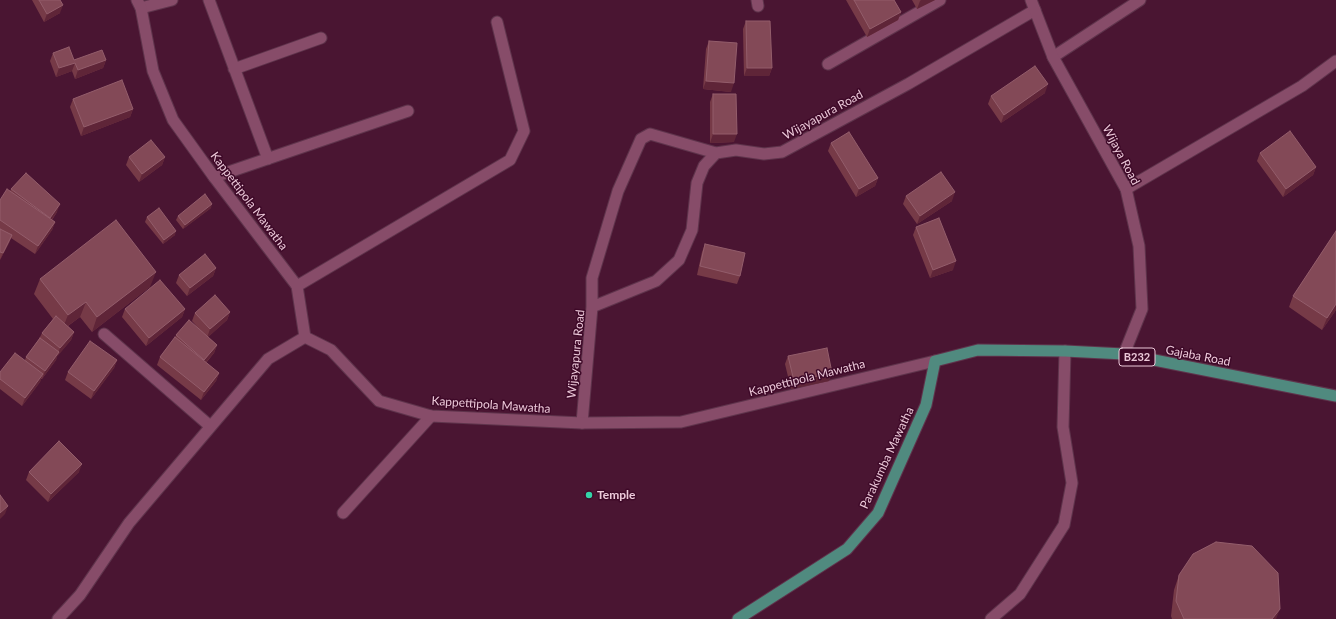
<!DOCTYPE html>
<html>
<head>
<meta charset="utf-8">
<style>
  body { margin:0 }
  canvas { display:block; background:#4a1532 }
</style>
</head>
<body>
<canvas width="1336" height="619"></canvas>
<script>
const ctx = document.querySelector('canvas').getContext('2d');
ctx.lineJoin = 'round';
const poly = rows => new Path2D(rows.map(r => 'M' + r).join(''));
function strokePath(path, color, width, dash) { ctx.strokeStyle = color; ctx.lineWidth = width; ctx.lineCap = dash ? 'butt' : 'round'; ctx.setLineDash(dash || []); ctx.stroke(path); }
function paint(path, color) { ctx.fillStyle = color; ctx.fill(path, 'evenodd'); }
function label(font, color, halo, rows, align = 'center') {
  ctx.font = font + ' Lato,sans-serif'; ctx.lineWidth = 3; ctx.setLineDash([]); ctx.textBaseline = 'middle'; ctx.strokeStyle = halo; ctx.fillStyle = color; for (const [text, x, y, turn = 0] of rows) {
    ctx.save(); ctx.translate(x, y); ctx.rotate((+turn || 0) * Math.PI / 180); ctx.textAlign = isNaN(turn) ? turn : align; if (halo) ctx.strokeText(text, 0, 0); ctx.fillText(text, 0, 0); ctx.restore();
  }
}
const minor = poly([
  [209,0,268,159],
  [757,0,758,6],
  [141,8,172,0],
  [1053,57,1140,0],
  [828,64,940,0],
  [234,69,321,38],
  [214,177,408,111],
  [1126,189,1302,86,1336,61],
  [297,286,510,160,524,131,497,22],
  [592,307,592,278,618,191,641,139,650,134,716,153],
  [104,334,210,426],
  [582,423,592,307,656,281,679,260,692,230,697,183,704,166,716,153,736,150,764,154,782,152,908,84,1035,10],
  [343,513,431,416],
  [991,619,1020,594,1064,525,1072,483,1063,427,1065,351]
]);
const tertiary = poly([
  [137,0,141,8,153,71,173,120,214,177,297,286,305,337,331,350,379,401,431,416,582,423,681,422,935,361],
  [1031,0,1053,57,1126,189,1139,246,1142,309,1124,354],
  [58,619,80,595,129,523,268,359,305,337]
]);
const primary = poly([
  [738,619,847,549,878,513,926,405,935,361,978,350,1065,351,1124,354,1336,396]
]);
strokePath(minor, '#5f344c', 13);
strokePath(tertiary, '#5f344c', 13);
strokePath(primary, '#5f344c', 13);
strokePath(minor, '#874c69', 11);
strokePath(tertiary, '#874c69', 11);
strokePath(primary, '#508a7f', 11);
paint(poly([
  [32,0,60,0,60,13,44,22],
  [846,0,894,0,901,12,898,20,867,37],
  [912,0,935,0,917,9],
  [746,21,772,68,769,76,744,76,743,29],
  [709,41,731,92,703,89,706,49],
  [53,53,74,60,106,60,103,68,75,79,72,71,56,77,50,61],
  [1045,93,1001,123,988,104,991,96],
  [713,94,734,142,710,143,710,102],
  [73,99,133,109,130,117,81,136,70,107],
  [831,143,878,178,875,186,856,197,828,151],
  [1260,153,1316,167,1313,175,1283,197,1257,161],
  [129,157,165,157,162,165,139,182,126,165],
  [11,189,57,212,52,220,55,222,52,230,35,254,11,238,9,243,0,260,0,200,10,191],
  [906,196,952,201,917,224,903,204],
  [211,208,183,229,176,220,178,216],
  [147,217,175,235,163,244,145,222],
  [916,227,953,270,930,278,913,235],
  [1336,231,1336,310,1322,330,1289,307,1293,296],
  [705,244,740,276,737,284,697,275,702,252],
  [216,268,213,276,187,296,176,283,179,275],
  [40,279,150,287,92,332,80,317,68,326,74,332,71,340,57,356,56,360,42,379,41,379,40,382,22,406,0,389,0,372,25,360,26,357,39,339,42,333,53,319,34,294],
  [125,309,185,309,182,317,146,346,122,317],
  [230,312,227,320,208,337,217,345,214,353,206,363,219,373,216,381,201,400,157,365,160,357,175,338,176,335,201,331,192,321,195,313],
  [788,356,829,381,791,389,785,364],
  [117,360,114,368,91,399,65,380,68,372],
  [29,472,79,472,48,502,26,480],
  [1179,575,1276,619,1172,619,1171,616,1174,590]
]), '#763a47');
paint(poly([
  [921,0,935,0,917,9,920,1],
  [63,5,60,13,44,22,47,14],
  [901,12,898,20,867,37,870,29],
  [106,60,103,68,75,79,78,70],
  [75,63,72,71,56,77,59,68],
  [747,68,772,68,769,76,744,76],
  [706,81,734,83,731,92,703,89],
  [1048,84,1045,93,1001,123,1004,115],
  [133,109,130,117,81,136,84,127],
  [713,134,737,134,734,142,710,143],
  [165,157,162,165,139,182,142,174],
  [1316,167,1313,175,1283,197,1286,189],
  [878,178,875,186,856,197,859,189],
  [955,192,952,201,917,224,920,216],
  [60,204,57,212,47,226,50,218],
  [212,204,211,208,183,229,185,225],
  [55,222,52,230,35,254,38,246],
  [176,231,175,235,163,244,164,240],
  [12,235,9,243,0,260,3,253],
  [956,261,953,270,930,278,933,270],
  [216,268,213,276,187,296,190,288],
  [156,272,150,287,92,332,97,317],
  [86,302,80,317,62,330,68,315],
  [1336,304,1336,310,1322,330,1327,318],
  [185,309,182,317,146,346,149,338],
  [230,312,227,320,207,338,210,329],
  [74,332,71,340,57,357,60,348],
  [217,345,214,353,201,368,204,360],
  [59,352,56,360,42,379,45,371],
  [117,360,114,368,91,399,94,391],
  [219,373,216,381,201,400,204,392],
  [832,373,829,381,791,389,794,381],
  [43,374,40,382,22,406,25,398],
  [82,464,79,472,48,502,51,494],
  [8,506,5,514,0,519,0,513],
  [1280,609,1276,619,1272,619]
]), '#5f2538');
const building = poly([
  [39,0,60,0,63,5,47,14,39,0],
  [854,0,894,0,901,12,870,29,854,0],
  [746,21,770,21,772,68,747,68,746,21],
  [709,41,737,43,734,83,706,81,709,41],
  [69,47,74,60,102,50,106,60,78,70,75,63,59,68,53,53,69,47],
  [1035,66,1048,84,1004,115,991,96,1035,66],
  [122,80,133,109,84,127,73,99,122,80],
  [713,94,736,94,737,134,713,134,713,94],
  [1290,131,1316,167,1286,189,1260,153,1290,131],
  [849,132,878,178,859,189,831,143,849,132],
  [151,140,165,157,142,174,129,157,151,140],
  [941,172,955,192,920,216,906,196,941,172],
  [26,173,60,204,50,218,11,189,26,173],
  [7,189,55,222,38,246,0,220,0,200,7,189],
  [205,194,212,204,185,225,178,216,205,194],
  [159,208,176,231,164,240,147,217,159,208],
  [939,218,956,261,933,270,916,227,939,218],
  [116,220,156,272,97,317,86,302,68,315,40,279,116,220],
  [0,229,12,235,3,253,0,252,0,229],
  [1336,231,1336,304,1327,318,1293,296,1336,231],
  [705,244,745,253,740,276,700,266,705,244],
  [205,254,216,268,190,288,179,275,205,254],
  [160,280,185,309,149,338,125,309,160,280],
  [215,295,230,312,210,329,195,313,215,295],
  [56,316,74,332,60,348,42,333,56,316],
  [189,320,217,345,204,360,176,335,189,320],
  [175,337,219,373,204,392,160,357,175,337],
  [40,338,59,352,45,371,26,357,40,338],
  [90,341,117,360,94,391,68,372,90,341],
  [827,348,832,373,794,381,788,356,827,348],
  [15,353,43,374,25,398,0,379,0,372,15,353],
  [59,441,82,464,51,494,29,472,59,441],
  [0,495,8,506,0,513,0,495],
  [1216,542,1252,546,1278,573,1280,609,1272,619,1184,619,1176,601,1179,575,1193,554,1216,542]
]);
paint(building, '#834957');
strokePath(building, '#935d6b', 1);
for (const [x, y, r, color] of [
  [589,495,4,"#34d4a8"]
]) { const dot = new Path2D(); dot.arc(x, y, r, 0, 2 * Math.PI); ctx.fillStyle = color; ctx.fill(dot); strokePath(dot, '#3e0928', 1.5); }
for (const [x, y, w] of [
  [1137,357,36]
]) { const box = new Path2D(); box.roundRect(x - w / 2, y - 9, w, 18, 3); ctx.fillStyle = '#3e0928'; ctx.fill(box); strokePath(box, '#ecc9d9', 1); }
label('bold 11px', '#ecc9d9', null, [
  ["B232",1137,357]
]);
label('12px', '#ecc9d9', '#3e0928', [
  ["Wijayapura Road",823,115,-29],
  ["Wijaya Road",1121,155,62],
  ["Kappettipola Mawatha",249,201,53],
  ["Wijayapura Road",576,354,-84],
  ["Gajaba Road",1198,356,11],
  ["Kappettipola Mawatha",807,378,-14],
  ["Kappettipola Mawatha",491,405,4],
  ["Parakumba Mawatha",887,458,-65]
]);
label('bold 12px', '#ecc9d9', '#3e0928', [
  ["Temple",597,495]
], 'left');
</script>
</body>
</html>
